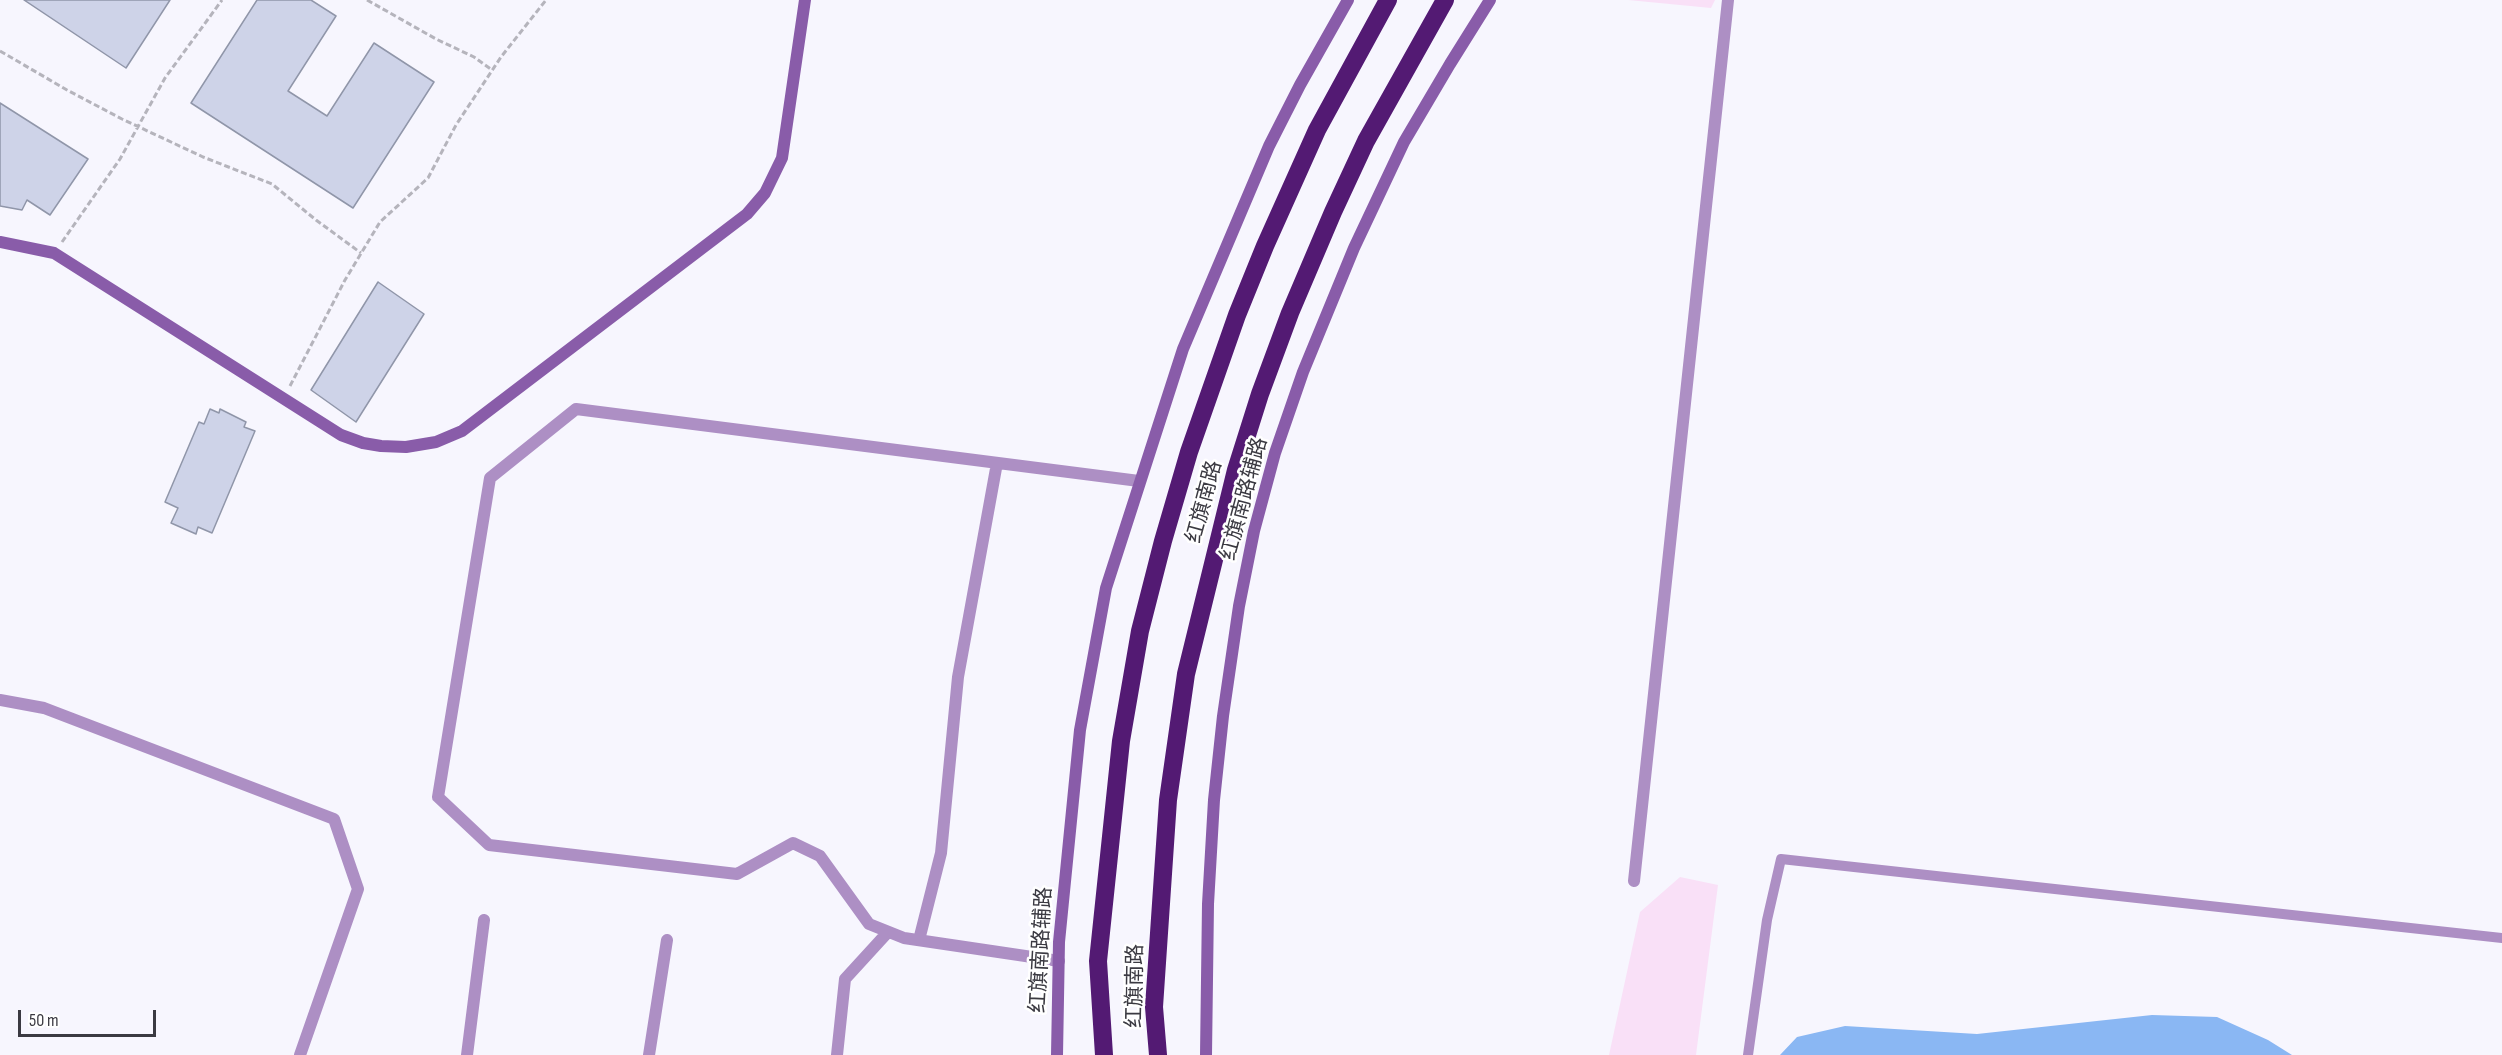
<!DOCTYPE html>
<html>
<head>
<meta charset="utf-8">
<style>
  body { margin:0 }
  #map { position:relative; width:2502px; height:1055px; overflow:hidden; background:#f7f6fe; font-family:"Sofia Sans Condensed",sans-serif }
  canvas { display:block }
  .scale { position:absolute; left:18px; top:1010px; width:138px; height:27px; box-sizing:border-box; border:3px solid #3b3a42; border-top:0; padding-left:8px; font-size:18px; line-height:21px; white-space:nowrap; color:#3b3a42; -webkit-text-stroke:4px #fff; paint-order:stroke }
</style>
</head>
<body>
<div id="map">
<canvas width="2502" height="1055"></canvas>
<div class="scale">50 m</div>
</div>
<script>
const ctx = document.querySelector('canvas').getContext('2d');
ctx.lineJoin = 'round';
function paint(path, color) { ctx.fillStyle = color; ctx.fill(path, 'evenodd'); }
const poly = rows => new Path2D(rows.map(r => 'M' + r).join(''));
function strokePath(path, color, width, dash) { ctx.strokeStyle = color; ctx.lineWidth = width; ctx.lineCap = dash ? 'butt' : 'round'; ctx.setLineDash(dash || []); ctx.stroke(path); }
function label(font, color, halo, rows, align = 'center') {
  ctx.font = font + ' "Sofia Sans Condensed","Noto Sans SC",sans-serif'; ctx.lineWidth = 5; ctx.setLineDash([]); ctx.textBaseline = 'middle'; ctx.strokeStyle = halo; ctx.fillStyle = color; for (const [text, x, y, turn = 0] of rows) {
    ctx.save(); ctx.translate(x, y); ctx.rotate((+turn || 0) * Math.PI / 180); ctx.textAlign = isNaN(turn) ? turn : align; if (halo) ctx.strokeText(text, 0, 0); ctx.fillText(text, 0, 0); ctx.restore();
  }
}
paint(poly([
  [1628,0,1715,0,1711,8],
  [1680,877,1718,885,1696,1055,1609,1055,1640,912]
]), '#f9e0f7');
paint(poly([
  [2152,1015,2217,1017,2268,1040,2292,1055,1780,1055,1797,1037,1845,1026,1977,1034]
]), '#8ab7f3');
const building = poly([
  [24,0,170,0,126,68,24,0],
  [257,0,311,0,336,16,288,91,327,116,374,43,434,82,353,208,191,103,257,0],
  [0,103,88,159,50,215,27,200,22,210,0,206,0,103],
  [378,282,424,314,356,422,311,390,378,282],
  [210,409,219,413,220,409,246,422,244,427,255,431,212,533,198,527,196,534,171,523,178,508,165,502,199,422,204,424,210,409]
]);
paint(building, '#ced3e8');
strokePath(building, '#9096a9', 1.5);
strokePath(poly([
  [367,0,436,39,474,57,492,70],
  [0,51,67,90,122,119,203,157,272,184,316,220,361,253],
  [62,242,120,159,165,78,222,0],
  [290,386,345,280,380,222,428,178,456,125,501,57,546,0]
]), '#b5b4bc', 3, [6, 3]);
strokePath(poly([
  [1748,1055,1767,920,1781,859,2502,938]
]), '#ad8fc4', 10);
strokePath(poly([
  [0,700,44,708,334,819,358,889,300,1055],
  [1634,881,1728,0],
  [919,940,941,853,958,677,997,463],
  [1059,961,904,938,869,924,820,856,793,843,737,874,489,845,438,797,490,478,576,409,1139,481],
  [467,1055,484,920],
  [649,1055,667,940],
  [837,1055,845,979,888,932]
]), '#ad8fc4', 12);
strokePath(poly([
  [0,242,54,253,341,435,363,443,381,446,406,447,436,442,462,431,747,214,765,193,782,158,805,0],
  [1057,1055,1059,942,1080,730,1106,588,1183,349,1269,146,1300,85,1348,0],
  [1206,1055,1208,904,1214,800,1223,716,1239,606,1254,531,1275,453,1303,372,1354,248,1404,142,1450,64,1490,0]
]), '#895ca9', 12);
strokePath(poly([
  [1104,1055,1098,961,1121,741,1140,631,1163,541,1189,452,1237,315,1265,246,1317,130,1388,0],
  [1158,1055,1154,1007,1168,800,1186,674,1236,470,1260,394,1290,313,1333,212,1366,141,1445,0]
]), '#531a73', 18);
label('21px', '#3b3a42', '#fff', [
  ["红旗南路辅路",1245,499,-75],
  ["红旗南路",1205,502,-75],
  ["红旗南路辅路",1042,950,-87],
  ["红旗南路",1136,986,-89]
]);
</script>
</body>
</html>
